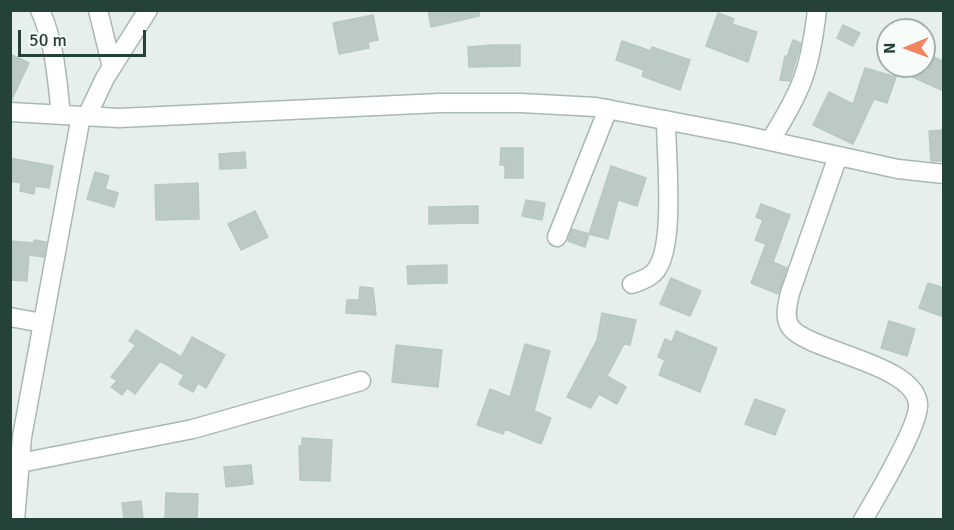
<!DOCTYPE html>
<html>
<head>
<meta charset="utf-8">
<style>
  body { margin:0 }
  #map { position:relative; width:954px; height:530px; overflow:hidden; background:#e6efeb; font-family:Signika,sans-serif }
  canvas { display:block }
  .frame { position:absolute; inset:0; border:12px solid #24423a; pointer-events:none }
  .north { position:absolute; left:876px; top:18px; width:60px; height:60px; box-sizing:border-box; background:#f7fbf9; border:2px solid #a3b1ad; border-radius:50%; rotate:269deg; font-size:16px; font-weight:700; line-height:24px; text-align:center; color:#24423a }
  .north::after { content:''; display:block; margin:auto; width:21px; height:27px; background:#f4845f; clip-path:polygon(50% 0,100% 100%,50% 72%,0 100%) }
  .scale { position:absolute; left:18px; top:30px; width:128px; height:27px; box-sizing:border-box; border:3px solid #24423a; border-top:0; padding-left:8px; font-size:18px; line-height:21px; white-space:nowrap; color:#24423a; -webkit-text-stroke:4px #f7fbf9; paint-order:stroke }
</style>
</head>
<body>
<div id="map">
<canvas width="954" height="530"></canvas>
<div class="frame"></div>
<div class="north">N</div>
<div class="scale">50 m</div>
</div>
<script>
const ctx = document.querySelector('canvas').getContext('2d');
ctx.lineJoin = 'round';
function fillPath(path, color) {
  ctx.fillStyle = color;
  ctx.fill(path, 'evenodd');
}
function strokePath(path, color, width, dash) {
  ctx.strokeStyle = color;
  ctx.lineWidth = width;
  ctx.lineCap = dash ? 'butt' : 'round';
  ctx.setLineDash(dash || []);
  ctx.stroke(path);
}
const building = new Path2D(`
  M428,10h51v6l-48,11z
  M718,13l16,6 -2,5 25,8 -9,30 -42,-16z
  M373,15l5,25 -10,2 1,6 -30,6 -6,-31z
  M843,25l17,8 -7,13 -16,-8z
  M793,40l8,3 -11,38 -10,-1 5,-24 2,1z
  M622,41l29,10 1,-4 38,13 -10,30 -38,-14 2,-6 -28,-10z
  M493,45h27v21l-51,1 -1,-20z
  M924,52l20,10v29l-34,-15 5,-10h9z
  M10,54l19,9 -18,38h-1z
  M865,68l31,9 -9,26 -13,-4 -21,45 -40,-19 16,-33 24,12z
  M944,130v31h-13l-2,-30z
  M501,148h22v30h-18v-13h-5z
  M245,152l1,16 -26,1 -1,-15z
  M10,158l43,8 -4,22 -14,-2 -1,8 -14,-3 1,-8 -11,-2z
  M611,166l35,12 -9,28 -19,-6 -10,39 -19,-5z
  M95,172l14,4 -4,13 13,4 -4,14 -27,-8z
  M198,183l1,36 -43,1 -1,-35z
  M526,200l19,3 -3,17 -20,-4z
  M761,204l29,11 -17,47 14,6 -9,26 -27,-11 15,-39 -11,-4 8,-20 -7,-3z
  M478,206v17l-49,1v-17z
  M255,211l13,26 -27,13 -13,-26z
  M572,229l17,5 -4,13 -17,-6z
  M34,240l12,2 -2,15 -15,-2 -2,26 -17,-1v-39l24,2z
  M447,265v18l-39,1 -1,-18z
  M671,278l30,13 -11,25 -30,-12z
  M928,283l16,5v29l-25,-9z
  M360,287l13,1 3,27 -30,-2 1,-13h12z
  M602,313l34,7 -6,25 -6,-1 -17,32 19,11 -9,17 -18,-10 -8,14 -24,-11 30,-57z
  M889,321l26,8 -8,27 -26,-8z
  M136,330l45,27 11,-20 33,18 -19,33 -8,-5 -5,9 -14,-8 5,-9 -24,-14 -25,33 -8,-6 -5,7 -11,-8 6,-6 -6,-4 25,-32 -7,-4z
  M676,331l41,17 -17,44 -41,-17 6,-15 -7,-3 7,-18 7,3z
  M525,344l25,7 -16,60 17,7 -10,26 -36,-15 -2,5 -26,-9 13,-36 20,8z
  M396,345l46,5 -4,37 -46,-5z
  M755,399l30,11 -10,25 -30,-11z
  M302,438l30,2 -2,41 -30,-1 -1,-34h3z
  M251,465l2,19 -27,3 -2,-20z
  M166,493l32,1 -1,25h-32z
  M141,501l2,18h-19l-2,-16z`);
fillPath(building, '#bbcac4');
strokePath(building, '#b8c9c2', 1.5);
const minor = new Path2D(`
  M40,10c15,33 17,69 21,105
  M98,10l14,57
  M10,112l109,6 321,-15h81l75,4 142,27 160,35 46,5
  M87,116l18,-38 43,-68
  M770,141c32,-51 40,-71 47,-131
  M838,156l-48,137c-2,10 -7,25 1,35 20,24 124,36 127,76 2,21 -43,95 -55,116
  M557,237l51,-128
  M632,284c10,-4 21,-7 26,-17 17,-28 8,-112 8,-147
  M10,317l32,6
  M20,463l173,-34 168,-48
  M15,520l7,-83 59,-321`);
strokePath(minor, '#a8b8b2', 21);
strokePath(minor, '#fff', 18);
</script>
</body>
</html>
